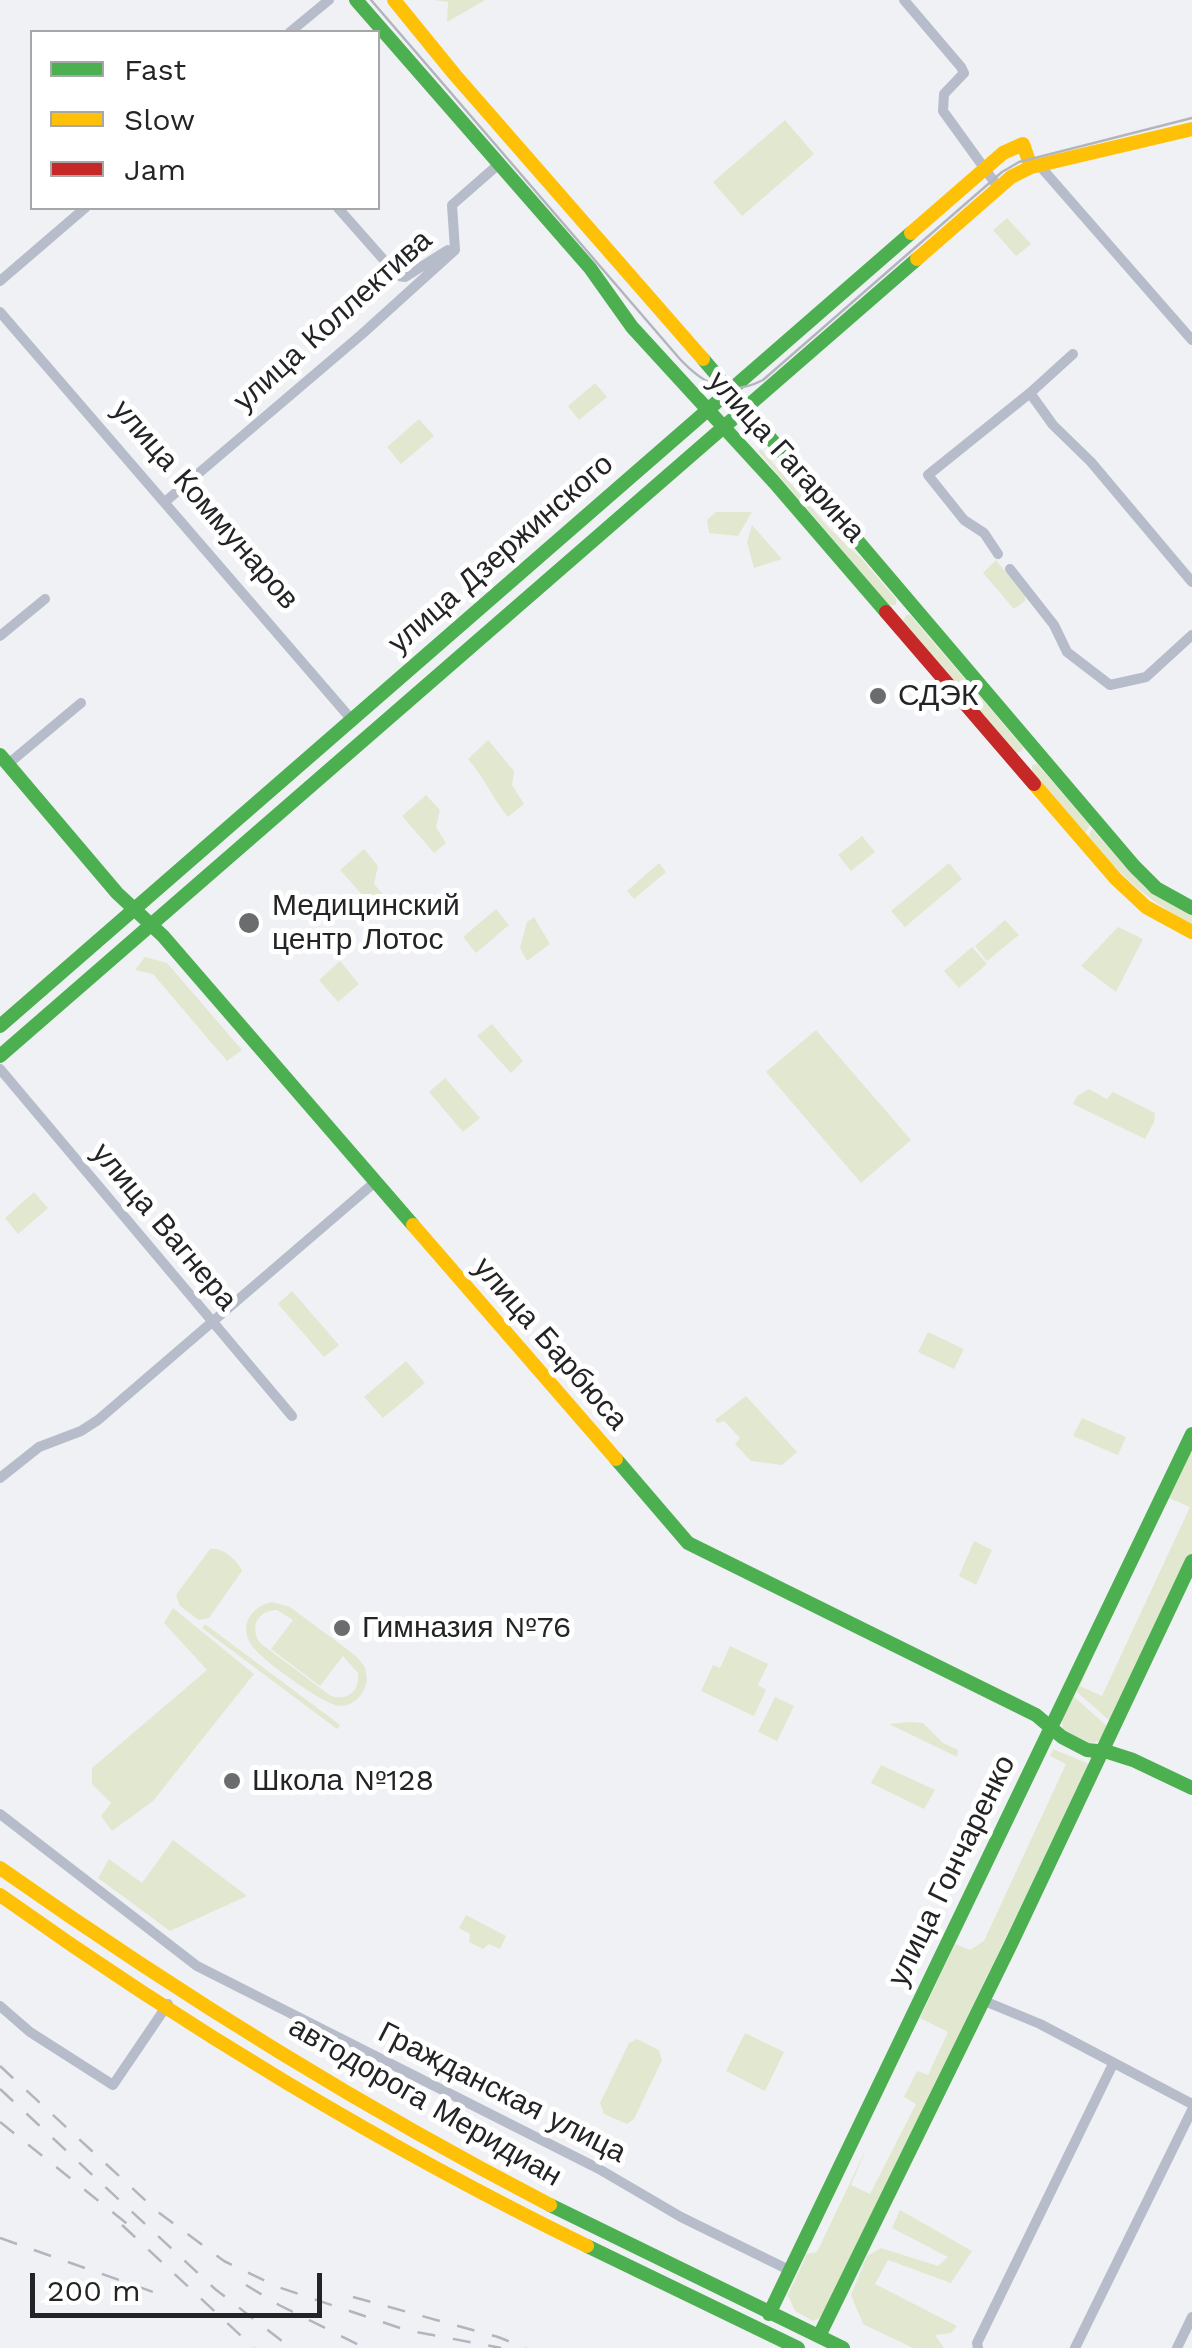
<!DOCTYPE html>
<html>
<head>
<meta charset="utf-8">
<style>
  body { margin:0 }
  #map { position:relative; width:1192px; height:2348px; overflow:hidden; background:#f0f1f5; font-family:"Work Sans",sans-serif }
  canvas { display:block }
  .legend { position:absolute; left:30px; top:30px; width:350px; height:180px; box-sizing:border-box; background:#fff; border:2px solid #a7a7a8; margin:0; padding:12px 18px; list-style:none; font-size:30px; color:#232426 }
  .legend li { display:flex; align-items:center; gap:20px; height:50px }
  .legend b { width:50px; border:2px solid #a7a7a8 }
  .scale { position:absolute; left:30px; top:2273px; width:292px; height:45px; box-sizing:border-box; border:5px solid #232426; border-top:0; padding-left:12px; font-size:30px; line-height:35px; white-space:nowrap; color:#232426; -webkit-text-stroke:8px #fff; paint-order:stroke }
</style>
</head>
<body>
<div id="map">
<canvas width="1192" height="2348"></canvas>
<ul class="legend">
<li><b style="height:12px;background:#4caf50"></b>Fast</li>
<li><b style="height:12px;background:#ffc107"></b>Slow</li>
<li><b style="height:12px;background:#c62828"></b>Jam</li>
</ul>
<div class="scale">200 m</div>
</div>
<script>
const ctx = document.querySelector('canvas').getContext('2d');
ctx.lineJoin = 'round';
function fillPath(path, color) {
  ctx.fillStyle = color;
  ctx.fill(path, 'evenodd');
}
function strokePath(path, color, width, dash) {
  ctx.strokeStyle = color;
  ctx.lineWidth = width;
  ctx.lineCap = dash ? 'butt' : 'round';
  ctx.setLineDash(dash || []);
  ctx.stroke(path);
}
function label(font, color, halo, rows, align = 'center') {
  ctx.font = font + ' "Work Sans",sans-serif';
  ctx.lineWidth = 10;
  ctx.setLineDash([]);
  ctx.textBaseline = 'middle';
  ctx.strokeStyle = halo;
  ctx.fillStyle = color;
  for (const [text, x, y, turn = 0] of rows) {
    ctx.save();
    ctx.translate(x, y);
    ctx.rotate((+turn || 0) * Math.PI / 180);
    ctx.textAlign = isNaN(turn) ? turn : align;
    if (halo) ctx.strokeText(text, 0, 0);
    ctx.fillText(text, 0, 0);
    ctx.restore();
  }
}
fillPath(new Path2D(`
  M434,0h51l-38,22 1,-20z
  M785,120l29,34 -72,62 -29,-34z
  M1007,218l24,26 -15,12 -23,-26z
  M595,383l12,14 -28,23 -11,-14z
  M419,419l15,17 -33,28 -14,-17z
  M761,449l68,79 32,30 35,41v6h-7l-131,-154z
  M716,512h36l-14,24 -29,-3 -2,-13z
  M752,525l30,34 -28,9 -7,-26z
  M996,560l29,36v5l-11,8 -31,-36z
  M906,615h4l113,132 -1,4 -6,2 -113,-132z
  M488,740l26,31 -2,14 12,19 -16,13c-16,-19 -23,-39 -40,-58z
  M1037,764l53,61 -5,9 -53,-62v-7z
  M426,795l14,15 -4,17 10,16 -12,10 -32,-37z
  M1092,829l53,59 47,27v10c-48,-27 -69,-47 -104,-89z
  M862,836l13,16 -24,19 -13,-16z
  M364,849l14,17 -4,18 12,14 -12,10 -34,-38z
  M659,863l7,9 -32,27 -7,-8z
  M949,863l13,16 -57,48 -14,-16z
  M496,909l13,16 -33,28 -13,-16z
  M534,917l16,27 -23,17 -7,-13 7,-26z
  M1005,920l14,15 -32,26 -12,-15z
  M1118,927l25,12 -27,53 -35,-26z
  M972,947l15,17 -28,24 -15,-17z
  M145,957l22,6 75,87 -15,11 -74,-87 -18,-4z
  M340,961l19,23 -21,18 -19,-22z
  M492,1024l31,37 -12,12 -34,-37z
  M816,1030l95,110 -50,43 -95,-111z
  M445,1078l35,40 -17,14 -34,-40z
  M1089,1089l18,10 6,-7 42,21 -1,9 -9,17 -72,-35 4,-8z
  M34,1192l14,16 -30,26 -13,-16z
  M292,1291l47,54 -15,12 -46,-53z
  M928,1332l36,17 -10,20 -36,-17z
  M406,1361l19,22 -42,35 -19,-21z
  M746,1396l51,56 -15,13 -31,-4 -16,-17 5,-6 -16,-17 -6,2 -3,-3z
  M1082,1418l44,19 -8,18 -45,-19z
  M1192,1446v108l-82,167 -34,-30 27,-58 -23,53 22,10 88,-189 -21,-9 -62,125z
  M974,1541l18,9 -16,35 -17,-9z
  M210,1549c12,-2 28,11 32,22l-33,47 -10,2 -19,-14 -4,-11z
  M272,1602l18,5 66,49 9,11 2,13c-3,14 -11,25 -27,26 -15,0 -83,-49 -90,-63 -11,-20 3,-37 22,-41zM277,1610l16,10 -22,29 49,37 23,-30 15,17c2,18 -10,28 -27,23l-71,-53c-11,-16 -2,-33 17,-33z
  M173,1608l81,66 -101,127 -41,30 -11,-15 10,-13 -19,-19v-16l115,-98 -43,-47z
  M205,1624l135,101 -3,4 -135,-101z
  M730,1646l38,18 -10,21 8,5 -12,26 -53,-25 12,-26 7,3z
  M1073,1696l34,30 -8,15 -10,2 -26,-14 -1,-9z
  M775,1697l19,9 -17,35 -19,-9z
  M910,1722l13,1 20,20 15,7 -1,7 -68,-33z
  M1053,1749l36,15 -265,552 -11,5 -18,-10 -7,-16 19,-41 10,-2 51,-107 -17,40 19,9 46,-90 -12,-7 13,-26 11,4 20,-43 -28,-14 35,-74 15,6 14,-9 82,-177 -16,-8z
  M881,1765l54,25 -11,19 -53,-26z
  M173,1840l74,56 -77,35 -72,-53 11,-19 33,24z
  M466,1915l40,21 -6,13 -11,-5 -6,5 -14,-7 1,-8 -11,-6z
  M745,2033l39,19 -19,39 -39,-20z
  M637,2039l22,11 3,10 -28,59 -7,5 -23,-10 -4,-11 29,-60z
  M900,2210l72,41 -21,32 -63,-23 -13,24 82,42 -6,7 -16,2 9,13h-31l-50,-24 -12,-29 16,-39 14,-8 57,18 10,-9 -56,-29z`), '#e2e7d0');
strokePath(new Path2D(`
  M904,0l57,67 3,6 -20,21 -1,17 55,76
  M290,32l39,-32
  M1039,165l153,175
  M338,208l60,68 7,1 43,-27
  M0,281l85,-73
  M0,312l352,408
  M1030,393l23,32 38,37 101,120
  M166,501l195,-166 94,-85 -3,-45 48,-42
  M998,554l-14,-21 -20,-13 -36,-45 102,-82 43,-39
  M1010,569l44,56 13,27 43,33 36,-8 46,-42
  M0,636l45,-37
  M8,764l73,-61
  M0,1069l292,347
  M0,1478l39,-31 42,-16 17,-11 276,-237
  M0,1814l197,152 402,203 82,48 110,54
  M982,2000l58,24 152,80
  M0,2006l30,26 83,53 55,-81
  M978,2348l-1,-5 136,-279
  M1075,2348l117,-238
  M1177,2348l15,-31`), '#b7bcca', 10);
strokePath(new Path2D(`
  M356,0l234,268 42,59 142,155 112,130
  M703,359l431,507 22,22 36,20
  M0,755l117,138 46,43 250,289
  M0,1026l911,-793
  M0,1056l917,-797
  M616,1459l72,84 348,172 26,22 25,13 21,2 25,8 59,28
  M550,2205l293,143
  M587,2246l211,102
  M769,2314l423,-880
  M819,2336l192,-392 181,-383`), '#4caf50', 14);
strokePath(new Path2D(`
  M394,0l61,75 248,284
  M911,233l92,-80 20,-9 8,23
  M917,259l94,-82 20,-10 161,-38
  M1034,784l82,95 30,28 46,25
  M413,1225l203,234
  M0,1868c176,124 359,238 550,337
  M0,1895c182,130 386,253 587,351`), '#ffc107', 14);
strokePath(new Path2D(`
  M886,612l148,172`), '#c62828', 14);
strokePath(new Path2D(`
  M371,0l308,358c25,27 49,40 84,22l239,-208 17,-10 173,-44`), '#b2b5be', 2.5);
strokePath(new Path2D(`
  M0,2066l158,146 66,49 54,26 128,43 95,18
  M0,2089l215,200 76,59
  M0,2122l136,109
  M122,2225l132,123
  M0,2238l153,54
  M246,2285l33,20 86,43
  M353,2297l145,40 28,11`), '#b2b5be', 2.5, [18, 18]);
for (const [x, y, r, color] of [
  [878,696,10,"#6b6c6e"],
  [249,923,12,"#6b6c6e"],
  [342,1628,10,"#6b6c6e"],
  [232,1781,10,"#6b6c6e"]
]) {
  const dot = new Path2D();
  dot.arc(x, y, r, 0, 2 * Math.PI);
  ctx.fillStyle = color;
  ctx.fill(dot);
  strokePath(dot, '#fff', 4);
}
label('30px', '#232426', '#fff', [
  ["улица Коллектива",333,321,-42],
  ["улица Гагарина",786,457,48],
  ["улица Коммунаров",205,505,49],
  ["улица Дзержинского",501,554,-41],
  ["улица Вагнера",164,1227,50],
  ["улица Барбюса",550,1344,49],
  ["улица Гончаренко",952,1871,-64],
  ["Гражданская улица",502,2093,27],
  ["автодорога Меридиан",425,2102,30]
]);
label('30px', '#232426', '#fff', [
  ["СДЭК",898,696],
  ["Медицинский",272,906],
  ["центр Лотос",272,940],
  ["Гимназия №76",362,1628],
  ["Школа №128",252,1781]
], 'left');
</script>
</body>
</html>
